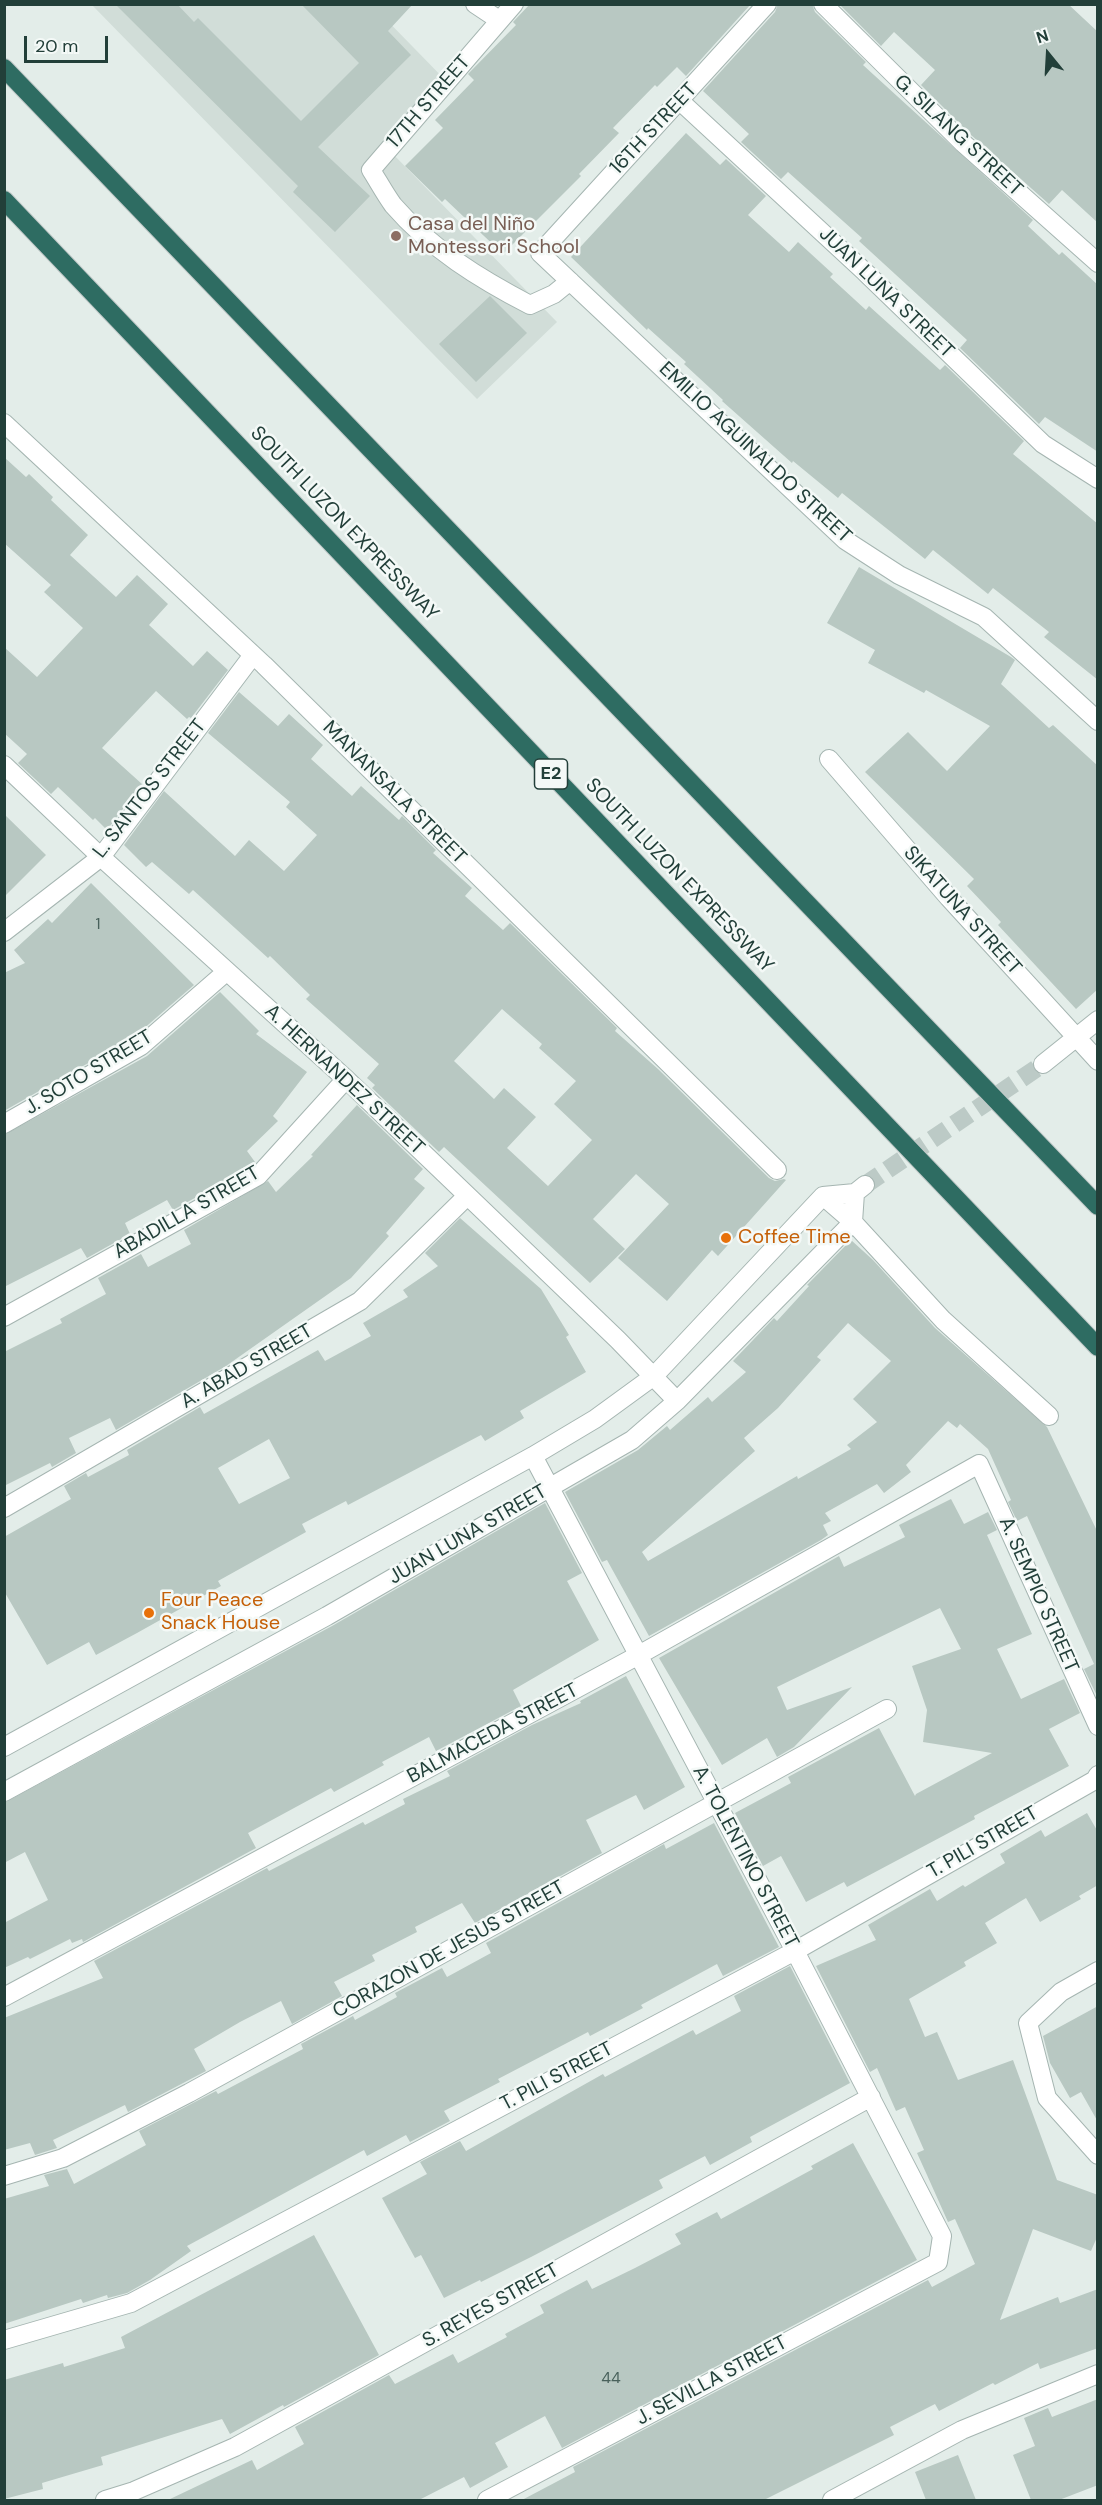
<!DOCTYPE html>
<html>
<head>
<meta charset="utf-8">
<style>
  body { margin:0 }
  #map { position:relative; width:1102px; height:2505px; overflow:hidden; background:#e3ede9; font-family:"DM Sans",sans-serif }
  canvas { display:block }
  .frame { position:absolute; inset:0; border:6px solid #223f39; pointer-events:none }
  .north { position:absolute; left:1018px; top:24px; width:60px; height:60px; -webkit-text-stroke:4px #f4f9f7; paint-order:stroke; rotate:342deg; font-size:16px; font-weight:700; line-height:24px; text-align:center; color:#223f39 }
  .north::after { content:''; display:block; margin:auto; width:21px; height:27px; background:#223f39; clip-path:polygon(50% 0,100% 100%,50% 72%,0 100%) }
  .scale { position:absolute; left:24px; top:36px; width:84px; height:27px; box-sizing:border-box; border:3px solid #223f39; border-top:0; padding-left:8px; font-size:18px; line-height:21px; white-space:nowrap; color:#223f39; -webkit-text-stroke:4px #f4f9f7; paint-order:stroke }
</style>
</head>
<body>
<div id="map">
<canvas width="1102" height="2505"></canvas>
<div class="frame"></div>
<div class="north">N</div>
<div class="scale">20 m</div>
</div>
<script>
const ctx = document.querySelector('canvas').getContext('2d');
ctx.lineJoin = 'round';
function fillPath(path, color) {
  ctx.fillStyle = color;
  ctx.fill(path, 'evenodd');
}
function strokePath(path, color, width, dash) {
  ctx.strokeStyle = color;
  ctx.lineWidth = width;
  ctx.lineCap = dash ? 'butt' : 'round';
  ctx.setLineDash(dash || []);
  ctx.stroke(path);
}
function label(font, color, halo, rows, align = 'center') {
  ctx.font = font + ' "DM Sans",sans-serif';
  ctx.lineWidth = 5;
  ctx.setLineDash([]);
  ctx.textBaseline = 'middle';
  ctx.strokeStyle = halo;
  ctx.fillStyle = color;
  for (const [text, x, y, turn = 0] of rows) {
    ctx.save();
    ctx.translate(x, y);
    ctx.rotate((+turn || 0) * Math.PI / 180);
    ctx.textAlign = isNaN(turn) ? turn : align;
    if (halo) ctx.strokeText(text, 0, 0);
    ctx.fillText(text, 0, 0);
    ctx.restore();
  }
}
fillPath(new Path2D(`
  M92,5h280l82,84 -64,62 167,171 -80,77z`), '#d1ddd8');
fillPath(new Path2D(`
  M115,4h62l17,18 4,-4 103,103 58,-58 -58,-59h112l-25,27 23,24 -93,92 52,49 -35,36 -42,-40 5,-6z
  M530,4h221l-65,72 -9,-9 -20,20 -2,-2 -42,43 6,5 -40,41 2,2 -78,78 -58,-55 -3,3 -37,-36 38,-38 -8,-8 39,-40 -6,-6 48,-49 -3,-3z
  M778,4h34l3,8 51,50 -3,3 170,155 -5,6 31,29 3,-3 36,33v167l-53,-35 -6,7 -79,-76 7,-8 -108,-99 3,-3 -74,-66 -7,7 -40,-37 8,-8 -46,-43 72,-79z
  M839,4h229l30,28v191l-36,-33 -13,14 -78,-69 -50,-50 14,-15 -41,-38 -13,14z
  M686,133l34,32 6,-6 40,37 -18,19 41,37 9,-10 35,32 -3,3 36,33 3,-4 71,64 5,-5 79,76 -11,13 85,70v156l-54,-43 5,-5 -56,-44 -5,6 -55,-44 -8,9 -83,-66 -4,5 -45,-37 -1,2 -70,-62 1,-1 -39,-36 2,-2 -38,-34 -1,2 -76,-73z
  M490,296l37,37 -51,49 -37,-38z
  M4,457l22,20 3,-3 24,23 -2,3 37,35 -18,20 46,42 21,-22 31,29 -19,21 44,41 14,-15 21,19 -37,48 -2,-1 -2,2 -31,-28 -54,57 40,36 -35,46 -12,-12 -2,2 -35,-33 -7,7 -33,-31 9,-9 -23,-21v-86l33,30 46,-49 -39,-36 7,-7 -47,-42z
  M859,567l152,90 4,3 -14,24 48,44 4,-3 45,41v223l-22,20 -78,-84 3,-3 -34,-36 7,-7 -109,-107 43,-40 39,39 43,-45 -64,-36 -2,3 -56,-30 7,-13 -48,-27z
  M239,692l39,34 11,-12 34,31 -12,14 41,37 9,-10 38,34 3,-4 34,34 -3,3 39,35 -7,8 38,34 7,-7 107,105 -2,3 43,38 111,109 6,3 9,-2 2,1 -68,76 -6,-6 -45,51 -49,-43 51,-54 -33,-30 -43,45 32,30 -35,34 -146,-136 -5,5 -67,-64 3,-3 -8,-7 12,-14 -73,-65 4,-4 -40,-39 -2,2 -75,-68 -4,4 -37,-32 -6,5 -22,-22 40,-54 71,65 14,-16 35,31 33,-36 -31,-28 4,-5 -82,-69zM502,1009l40,35 -3,4 37,33 -22,23 38,36 -44,46 -41,-38 29,-31 -32,-29 -10,11 -40,-38z
  M4,814l42,41 -42,42z
  M91,883l103,102 -60,52 -130,74v-138l21,-10 -11,-13 34,-31 4,4z
  M220,992l39,39 -3,3 51,38 -34,44 5,5 -31,30 8,11 -4,5 -78,43 -6,-10 -42,23 5,11 -43,24 -6,-10 -77,39v-152l143,-79z
  M357,1105l66,64 -9,10 11,9 -39,45 3,3 -38,42 -125,88 -110,64 -6,-12 -41,20 7,15 -24,14 -2,-4 -46,23v-134l58,-29 -2,-4 46,-25 -8,-16 43,-24 7,13 43,-23 -7,-14 84,-49 8,11 37,-36 -2,-1z
  M460,1218l81,71 28,46 -3,2 20,35 -66,39 4,7 -39,23 -4,-6 -133,70 -2,-4 -44,23 4,8 -88,49 3,5 -84,47 -41,22 -7,-13 -42,23 -43,-74v-54l67,-38 -7,-13 22,-13 2,4 41,-22 -2,-5 73,-43 4,7 114,-64 7,11 46,-25 -8,-13 45,-26 -5,-7 35,-24 -13,-13zM269,1439l21,39 -51,26 -21,-36z
  M851,1240l22,20 62,68 112,99 51,106v165l-14,-29 10,-5 -67,-148 -10,5 -9,-19 3,-2 -23,-51 -28,-25 -3,4 -9,-7 -42,44 5,7 -27,21 -7,-9 -52,29 6,8 -8,4 5,10 -7,5 -172,96 -42,-76 -5,2 -37,-70 73,-42 29,-24 3,4 38,-33 4,5 34,-30 -13,-11 41,-43 3,3 32,-35 -2,-1zM848,1323l43,38 -38,38 24,23 -30,23 4,4 -53,30 -1,-3 -149,85 -6,-9 113,-101 -11,-13 34,-30 43,-48 -4,-3z
  M951,1499l13,25 24,-12 9,18 -10,5 45,99 -35,15 24,50 43,-20 16,34 -31,16 20,37 -95,50 1,3 -128,68 -3,-5 -38,20 -25,-46 -18,10 -28,-53 56,-30 -3,-6 91,-49 36,68 1,-2 76,-41 -69,-11 4,-32 -15,-44 49,-17 -21,-41 -163,79 10,23 65,-23 -58,60 -17,10 -10,-19 -45,27 -63,-107 180,-102 5,11 61,-30 -6,-12z
  M545,1503l37,70 -15,8 32,59 -86,50 8,16 -85,45 -7,-14 -47,25 2,3 -50,27 -3,-4 -83,45 8,15 -173,94 -1,-3 -10,4 -2,-4 -40,20 -2,-2 -24,11v-45l44,-23 -23,-48 -21,11v-60l328,-177z
  M626,1676l59,111 -41,23 -8,-15 -50,25 16,33 -127,70 -13,-20 -47,24 2,5 -45,23 3,6 -41,21 8,14 -50,28 -11,-23 -41,21 -46,27 12,22 -78,41 -3,-7 -72,35 4,8 -22,7 -5,-12 -26,7v-132l99,-40 -9,-17 173,-93 2,3 94,-49 2,3 40,-21 -2,-5 47,-23 -3,-5 85,-46 49,-22 -1,-2z
  M1087,1813l11,19v53l-19,11 2,3 -41,23 -14,-24 -41,25 12,20 -33,19 2,4 -57,33 16,38 12,-5 21,48 55,-20 44,120 41,15v40l-7,16 -58,-22 -33,91 58,-23 2,6 38,-14v59l-58,21 -2,-6 -43,22 -2,-2 -54,28 -4,-7 -45,23 4,8 -130,65h-242l53,-28 -2,-5 355,-187 4,7 43,-23 -20,-45 -7,3 -21,-47 -10,-22 7,-3 -19,-43 -9,4 -19,-43 -7,4 -54,-106 60,-26 -8,-15 62,-36 7,12 26,-16 2,2 40,-24 -5,-9 41,-24 4,7z
  M714,1823l65,124 -56,29 -6,-12 -76,41 2,3 -53,28 -2,-4 -90,47 2,3 -56,29 6,10 -40,21 -4,-7 -39,21 -3,-6 -177,96 4,5 -41,29 -23,13 -19,5 -1,-3 -24,8 -2,-4 -77,25v-125l45,-13 -5,-11 23,-6 7,15 72,-39 -7,-14 77,-40 2,3 85,-45 -2,-5 52,-28 2,4 42,-23 -2,-4 47,-25 5,9 44,-24 -5,-10 178,-99 2,5z
  M790,1966l60,117 -100,54 2,5 -42,23 -5,-9 -46,24 4,8 -132,69 -50,25 -1,-2 -36,18 -23,-43 -6,3 -33,-60 45,-24 -7,-12 40,-21 6,10 137,-77 2,3 88,-47 3,5 45,-24 -7,-15z
  M1098,2006v116l-17,-30 -11,6 -20,-35 -7,-27z
  M853,2143l64,117 -355,188 -17,-32 -50,27 13,24 -38,21 -6,-11 -45,23h-251l84,-40 5,10 47,-26 -9,-17 94,-52 6,9 58,-30 5,9 49,-26 -2,-3 39,-21 -4,-8 47,-25 5,9 43,-21 46,-24 -6,-10 42,-22 4,7 92,-50 -2,-3z
  M314,2235l65,120 -95,52 -1,-2 -53,29 -8,-15 -121,38 2,8 -61,18 1,6 -39,10v-119l59,-17 1,4 61,-19 -4,-11z
  M1098,2399v86l-39,15h-28l-18,-45 22,-9 -11,-28 24,-10 4,9z
  M958,2455l18,45h-50l-11,-28z`), '#b8c8c2');
strokePath(new Path2D(`
  M865,1185l178,-121`), '#bccac6', 18, [18, 9]);
const minor = new Path2D(`
  M475,4l24,16
  M514,4l-143,166c7,11 14,24 22,35 38,44 87,74 137,100l24,-11 16,-13
  M767,4l-227,249 305,287 54,35 85,42 114,104
  M823,4l140,139 135,120
  M680,101l185,171 178,172 55,35
  M4,423l260,242 513,505
  M829,759l120,139 149,163
  M4,765l97,92 245,222 272,261 59,61
  M4,932l97,-75 152,-202
  M1043,1064l55,-44
  M4,1124l137,-78 85,-74
  M823,1196l30,26 90,98 106,96
  M4,1317l254,-141 88,-97
  M4,1508l356,-207 107,-105
  M4,1747l529,-291 62,-37 59,-43 169,-180 32,-3 10,-8
  M4,1792l323,-176 305,-176 45,-39 176,-179 2,-29
  M1098,1971l-37,21 -33,31 19,75 51,57
  M4,1997l633,-341 342,-192 119,262
  M4,2176l59,-18 126,-65 698,-384
  M4,2340l127,-37 664,-352 300,-171 3,-5
  M105,2500l29,-9 101,-44 636,-350
  M487,2500l451,-238 4,-26 -147,-285 -262,-495
  M832,2500l130,-70 136,-56`);
const highway = new Path2D(`
  M4,68l1094,1138
  M4,200l1094,1147`);
strokePath(minor, '#a5b5b1', 20);
strokePath(highway, '#c1c9c8', 20);
strokePath(minor, '#fff', 18);
strokePath(highway, '#2e6c62', 18);
for (const [x, y, r, color] of [
  [396,236,6,"#8d6e63"],
  [726,1238,6,"#e8710a"],
  [149,1613,6,"#e8710a"]
]) {
  const dot = new Path2D();
  dot.arc(x, y, r, 0, 2 * Math.PI);
  ctx.fillStyle = color;
  ctx.fill(dot);
  strokePath(dot, '#f4f9f7', 2);
}
label('16px', '#48615b', null, [
  ["1",98,925],
  ["44",611,2379]
]);
for (const [x, y, w] of [
  [551,774,33]
]) {
  const box = new Path2D();
  box.roundRect(x - w / 2, y - 15, w, 30, 4.5);
  ctx.fillStyle = '#f4f9f7';
  ctx.fill(box);
  strokePath(box, '#223f39', 1.5);
}
label('bold 18px', '#223f39', null, [
  ["E2",551,774]
]);
label('20px', '#223f39', '#f4f9f7', [
  ["17TH STREET",429,102,-49],
  ["16TH STREET",654,129,-47],
  ["G. SILANG STREET",958,136,43],
  ["JUAN LUNA STREET",886,293,44],
  ["EMILIO AGUINALDO STREET",755,453,43],
  ["SOUTH LUZON EXPRESSWAY",344,524,46],
  ["L. SANTOS STREET",150,789,-52],
  ["MANANSALA STREET",394,793,45],
  ["SOUTH LUZON EXPRESSWAY",679,876,46],
  ["SIKATUNA STREET",962,911,48],
  ["J. SOTO STREET",89,1073,-31],
  ["A. HERNANDEZ STREET",344,1080,43],
  ["ABADILLA STREET",187,1213,-30],
  ["A. ABAD STREET",247,1367,-30],
  ["JUAN LUNA STREET",468,1535,-30],
  ["A. SEMPIO STREET",1038,1595,66],
  ["BALMACEDA STREET",493,1734,-28],
  ["T. PILI STREET",983,1843,-30],
  ["A. TOLENTINO STREET",745,1857,62],
  ["CORAZON DE JESUS STREET",449,1950,-29],
  ["T. PILI STREET",557,2077,-28],
  ["S. REYES STREET",491,2306,-29],
  ["J. SEVILLA STREET",712,2381,-28]
]);
label('20px', '#785e54', '#f4f9f7', [
  ["Casa del Niño",408,225],
  ["Montessori School",408,248]
], 'left');
label('20px', '#c56008', '#f4f9f7', [
  ["Coffee Time",738,1238],
  ["Four Peace",161,1601],
  ["Snack House",161,1624]
], 'left');
</script>
</body>
</html>
